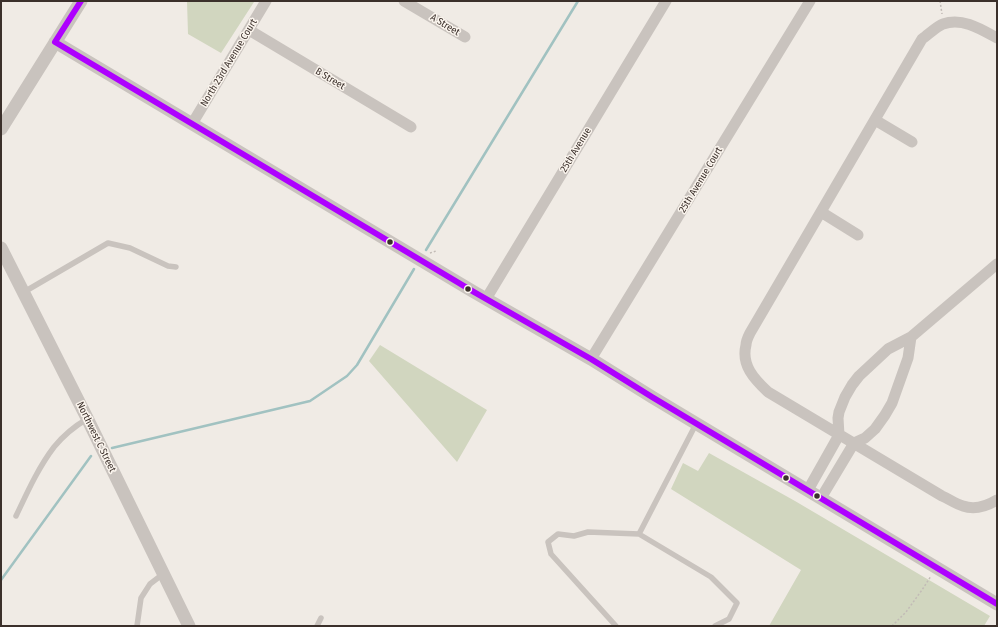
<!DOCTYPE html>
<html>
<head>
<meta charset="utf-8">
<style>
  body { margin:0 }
  #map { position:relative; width:998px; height:627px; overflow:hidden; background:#f0ebe5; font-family:"Fira Sans Condensed",sans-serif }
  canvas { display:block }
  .frame { position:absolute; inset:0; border:2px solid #3b302b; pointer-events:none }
</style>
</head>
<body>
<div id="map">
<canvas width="998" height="627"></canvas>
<div class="frame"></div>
</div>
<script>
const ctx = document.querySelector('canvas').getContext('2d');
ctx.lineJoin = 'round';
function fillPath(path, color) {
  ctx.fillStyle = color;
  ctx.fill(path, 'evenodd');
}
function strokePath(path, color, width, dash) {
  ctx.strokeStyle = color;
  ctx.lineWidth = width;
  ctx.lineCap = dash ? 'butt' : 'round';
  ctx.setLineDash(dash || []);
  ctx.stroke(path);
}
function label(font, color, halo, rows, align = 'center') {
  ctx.font = font + ' "Fira Sans Condensed",sans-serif';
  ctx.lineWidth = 3;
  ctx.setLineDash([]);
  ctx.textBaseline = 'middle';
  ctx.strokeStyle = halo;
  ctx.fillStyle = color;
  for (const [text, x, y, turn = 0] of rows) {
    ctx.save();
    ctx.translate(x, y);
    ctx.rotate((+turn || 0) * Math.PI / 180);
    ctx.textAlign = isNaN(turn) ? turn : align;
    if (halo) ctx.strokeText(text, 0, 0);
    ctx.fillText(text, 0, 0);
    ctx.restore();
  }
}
fillPath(new Path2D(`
  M187,1h65l2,1 -33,51 -33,-19z
  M380,345l107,65 -30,52 -88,-101z
  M709,453l86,48 195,115 -6,10h-215l32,-56 -130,-81 12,-26 15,8z`), '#d1d6bf');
strokePath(new Path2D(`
  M426,250l152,-249
  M112,448l198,-47 37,-25 10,-11 57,-96
  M1,580l90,-124`), '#a1c2c1', 2.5);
strokePath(new Path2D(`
  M940,1l2,13
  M430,253l6,-2
  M892,626l14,-14 16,-22 9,-14`), '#c2bbb6', 1.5, [2, 2]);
strokePath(new Path2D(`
  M24,292l84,-49 22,5 38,18 8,1
  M16,516c11,-23 22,-48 38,-69 9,-11 21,-21 33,-28
  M639,534l57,-110
  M137,626l4,-28 9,-14 13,-10
  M317,626l4,-8
  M616,626l-65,-72 -3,-12 10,-8 16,2 14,-4 51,2 72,43 26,26 -8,16 -14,7`), '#c9c3be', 5.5);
strokePath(new Path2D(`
  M404,1l61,36
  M249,30l162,97
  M997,38c-16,-9 -35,-21 -54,-14 -6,2 -15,11 -21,15l-172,294c-2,4 -4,8 -4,12 -5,20 8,34 22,47l174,104c7,3 14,8 21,10 11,4 24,0 34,-6
  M875,120l37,22
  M192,124l74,-123
  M821,212l37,23
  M486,299l180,-298
  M591,359l219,-358
  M808,490l31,-55 -1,-17 1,-6 6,-15 7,-12 7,-9 29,-27 23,-12 86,-73
  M821,498l33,-55 11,-5 10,-9 10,-14 7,-12 16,-45 3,-21`), '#c9c3be', 11);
strokePath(new Path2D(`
  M55,42l419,250 117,67 61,38 345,207
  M1,129l80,-128
  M1,248l86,170 102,208`), '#c9c3be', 13);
strokePath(new Path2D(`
  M55,42l419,250 117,67 61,38 345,207
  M55,42l26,-41`), '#ae00ff', 6);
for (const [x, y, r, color] of [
  [390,242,3.5,"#3b302b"],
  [468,289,3.5,"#3b302b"],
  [786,478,3.5,"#3b302b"],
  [817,496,3.5,"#3b302b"]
]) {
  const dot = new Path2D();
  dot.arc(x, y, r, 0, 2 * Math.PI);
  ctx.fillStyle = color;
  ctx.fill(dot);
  strokePath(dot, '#fbf5ee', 1.5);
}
label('10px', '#3b302b', '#fbf5ee', [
  ["A Street",445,25,31],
  ["North 23rd Avenue Court",229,63,-59],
  ["B Street",330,79,31],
  ["25th Avenue",576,150,-59],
  ["25th Avenue Court",701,180,-59],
  ["Northwest C Street",96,437,64]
]);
</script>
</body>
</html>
